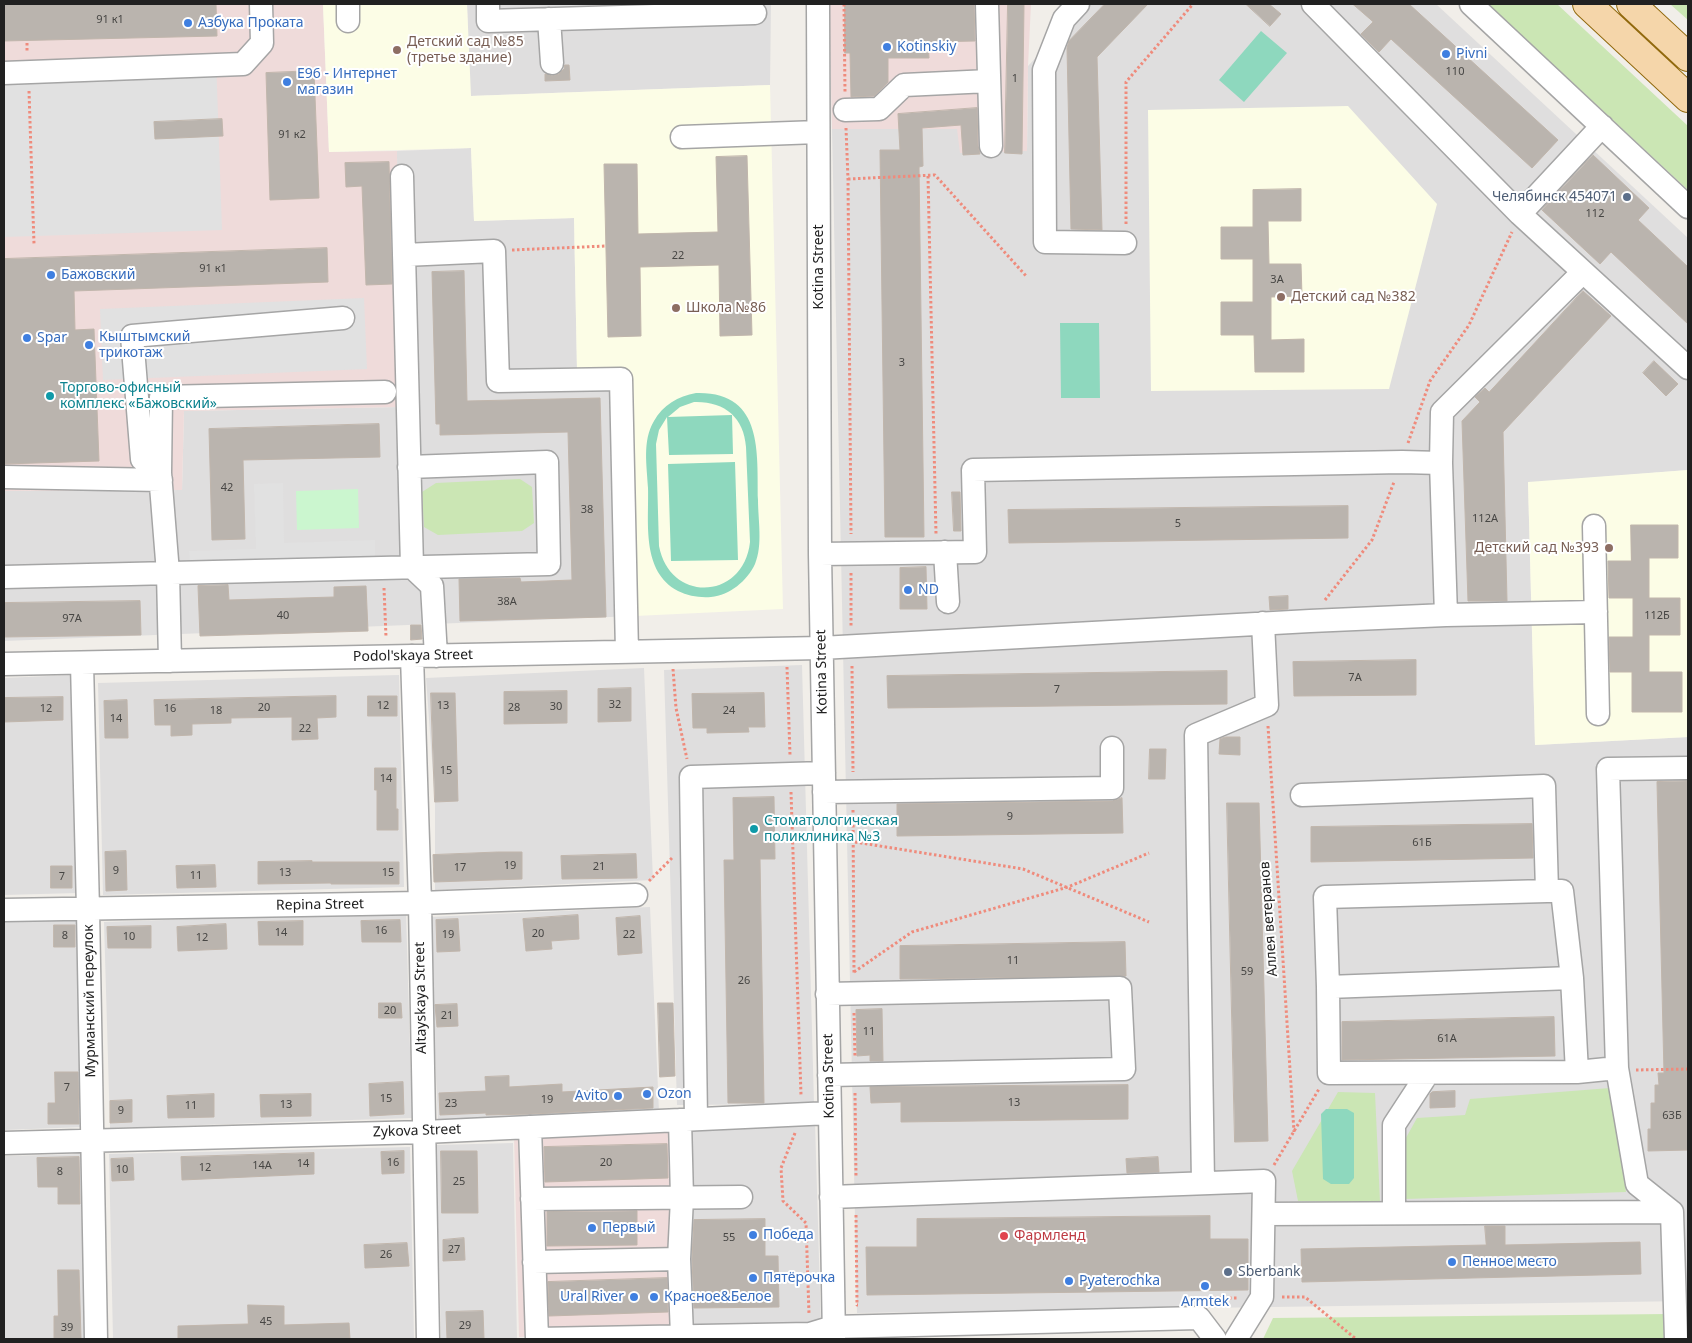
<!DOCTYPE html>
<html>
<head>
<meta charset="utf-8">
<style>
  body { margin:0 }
  #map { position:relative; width:1692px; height:1343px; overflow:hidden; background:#f1eee9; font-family:"Noto Sans",sans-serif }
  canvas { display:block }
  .frame { position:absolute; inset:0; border:5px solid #212121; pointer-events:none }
</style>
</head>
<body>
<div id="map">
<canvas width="1692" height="1343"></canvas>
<div class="frame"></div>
</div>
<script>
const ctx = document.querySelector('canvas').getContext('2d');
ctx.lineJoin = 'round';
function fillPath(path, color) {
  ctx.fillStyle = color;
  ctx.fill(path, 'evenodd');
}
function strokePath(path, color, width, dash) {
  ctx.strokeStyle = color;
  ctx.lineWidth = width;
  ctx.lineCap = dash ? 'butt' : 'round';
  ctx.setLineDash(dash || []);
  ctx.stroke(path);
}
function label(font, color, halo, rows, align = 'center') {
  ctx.font = font + ' "Noto Sans",sans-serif';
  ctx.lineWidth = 4;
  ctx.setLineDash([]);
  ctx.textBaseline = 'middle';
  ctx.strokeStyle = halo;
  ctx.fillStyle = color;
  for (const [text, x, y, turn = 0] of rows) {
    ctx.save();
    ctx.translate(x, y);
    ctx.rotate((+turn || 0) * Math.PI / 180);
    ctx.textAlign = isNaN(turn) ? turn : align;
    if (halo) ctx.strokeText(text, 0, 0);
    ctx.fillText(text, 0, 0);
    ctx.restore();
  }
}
fillPath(new Path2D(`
  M467,4h304l-1,81 -300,11z
  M1086,4h350l252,234v232l-160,13 7,262 153,-8v564l-831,12 -25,-1184h126l69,22 1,-85z
  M471,148l3,73 100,-3 3,152h31l27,246 -631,25v-150l178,-1 2,-79 214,-4 -1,-256z
  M802,665l12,439 -137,1 -13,-435z
  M644,668l9,212 -218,10v-88l-9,-124z
  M70,675l8,218 -74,2v-217z
  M399,675l5,212 -301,8 -5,-212z
  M650,907l9,205 -221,10 -9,-205z
  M406,912l6,206 -302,10 -6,-206z
  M78,919l6,208 -80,3v-209z
  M815,1122l6,205 -137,4 -6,-199z
  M513,1143l4,196h-76l-5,-194z
  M410,1147l4,192h-301l-4,-185z
  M84,1154l4,185h-84v-183z`), '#dfdede');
fillPath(new Path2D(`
  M4,4h319l6,148 68,-1 1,256 -214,4 -2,79 -178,1z
  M829,4h202l-3,62 -1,85 -67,2 -3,-24h-125z
  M678,1132l6,199 -165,6 -5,-201z`), '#efdbda');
fillPath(new Path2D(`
  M323,4h144l4,92 299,-11 13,524 -148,7 -4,-229 -54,-17 -3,-152 -100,3 -3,-73 -142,4z
  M1348,106l89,98 -48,185 -238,2 -3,-281z
  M1688,470v267l-153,8 -7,-263z`), '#fcfde6');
fillPath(new Path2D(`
  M1488,4h69l131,122v64z
  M1670,4h18v16z
  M520,479l12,8 2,36 -12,8 -84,4 -14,-8 -2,-35 14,-9z
  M1610,1088l16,104 -221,7 -3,-54 15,-27 48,-3 5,-16z
  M1338,1092l37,1 5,109 -82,-1 -6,-30z
  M1668,1314v25h-405l10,-21z`), '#cbe6b4');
fillPath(new Path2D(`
  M358,489l1,39 -62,2 -1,-39z`), '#cbf6cf');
fillPath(new Path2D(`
  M1261,31l26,22 -43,49 -25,-22z
  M1060,323h39l1,75h-39z
  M696,393c68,-2 61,60 62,107 0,20 5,45 -3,64 -8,17 -25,31 -44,33 -11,1 -23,-1 -33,-6 -37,-20 -29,-68 -30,-103 -1,-22 -6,-47 6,-67 9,-16 24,-25 42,-28zM694,402c30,-1 50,15 52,45l4,95c-6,58 -80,62 -91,4l-3,-102 3,-14 8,-13 2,38 64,-1 -1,-39 -64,2 12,-10z
  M735,462l3,98 -67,1 -3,-97z
  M1326,1109h21l7,4v65l-5,6h-18l-8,-5 -2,-65z`), '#8ed8be');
fillPath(new Path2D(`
  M216,58l6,172 -218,7v-172z
  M364,298l3,71 -264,11 -3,-71z
  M283,483l1,60 91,-3v16l-185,5 -1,-10 67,-2 -2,-65z`), '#e1e1e1');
const building = new Path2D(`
  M4,4h212l1,32 -213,5z
  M845,4h129l1,37 -47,1 1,16h-41v24l-14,14 -23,1 -1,-44h-5z
  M1008,4h16l-2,150 -17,-1z
  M1105,4h43l-51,53 5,173 -31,-1 -4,-181 2,-7z
  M1246,4h23l12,10 -11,12z
  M1353,4h56l149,136 -26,28 -141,-129 -12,13 -18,-18 12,-12z
  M565,65h4l1,15 -25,1v-7l7,2 7,-2 5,-5z
  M314,71l5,127 -49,2 -4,-127z
  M977,108l1,38 2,8 -17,1 -2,-30 -39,3 1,38 -4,1 5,370h-39l-5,-387h20l-2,-36z
  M222,119l1,17 -68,3 -1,-17z
  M1593,155l56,53 -11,12 50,47v57l-77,-72 -11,12 -58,-54z
  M747,156l5,179 -32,1 -1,-71 -79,2 1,69 -33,1 -4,-173h33l1,70 80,-2 -2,-75z
  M389,162l3,122 -26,1 -4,-99 -16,1 -1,-24z
  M1301,189v32h-33l1,43h32l1,32 -31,1v43l33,-1v33h-49l-1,-37h-33v-33h32v-43h-32v-32h32v-37z
  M327,248l1,34 -254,9 1,39 19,-1 5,132 -95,3v-205z
  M464,271l3,130 133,-3 6,219 -146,4 -1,-42 61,-1 1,4 51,-2 -4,-148 -128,3v-11h-4l-4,-152z
  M1583,291l28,25 -108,116 4,169h-39l-6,-180 18,-19 -5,-5 10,-9 4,4z
  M1654,361l24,23 -12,12 -23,-23z
  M379,424l1,33 -137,3 2,79 -33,1 -3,-111z
  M952,492h8l1,39h-7z
  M1348,506v32l-339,5 -1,-33z
  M1631,525h47v33h-29v40h31v37h-31v37h33v40h-50v-40h-22l-1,-35h24v-39h-24l-1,-37h23z
  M926,567l1,42h-27v-41z
  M228,585l1,15 105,-3v-10l32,-1 2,45 -168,5 -2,-50z
  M1288,596v13l-18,1 -1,-13z
  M140,601l1,34 -137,2v-34z
  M411,625h10l1,14 -11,1z
  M1416,660v35l-122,1 -1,-34z
  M1227,671v33l-339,4 -1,-32z
  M631,688v33l-33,1v-33z
  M567,691v32l-63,1v-32z
  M431,693h24l3,108 -23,1z
  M764,693l1,34h-17l1,5 -42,1v-5h-14l-1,-34z
  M336,696v21l-19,1 1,21 -26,1v-23l-61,1v5l-39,1v11l-21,1v-11h-16l-1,-25z
  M368,696h29v20h-29z
  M63,697v23l-59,2v-24z
  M127,700l1,38h-23l-1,-37z
  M1226,737h14v18l-21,-1 1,-15z
  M1150,749h16l-1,30h-16z
  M375,768h21v41h2v21h-21v-40h-2z
  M1688,781v369l-40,1v-22h3v-26h4v-18h4l-1,-12h6l-7,-291z
  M774,797l1,62h-15l4,244h-36l-4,-243h10l-1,-62z
  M1122,798l1,35 -226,3v-32l215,-3z
  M1227,803h32l9,338 -33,1z
  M1532,824l1,34 -222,4v-35z
  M126,851l1,39 -21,1 -1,-39z
  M498,852h24v27l-88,3 -1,-27z
  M636,854l1,24 -75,1 -1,-23z
  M312,861v1h87v22h-68v-1l-73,1v-22z
  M215,865l1,22 -39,1 -1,-22z
  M51,866h21v22h-21z
  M578,915l1,24 -28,2 1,8 -26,2 -3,-32z
  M640,916l2,37 -24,2 -2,-37z
  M458,919l2,32 -23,1 -1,-32z
  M400,920l1,22h-39l-1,-21z
  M303,921v24h-44l-1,-23z
  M226,924l1,25 -49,2 -1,-24z
  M54,925h21v22h-21z
  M151,926v22h-43l-1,-21z
  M1125,942l1,34 -226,3v-33z
  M379,1003h22l1,15h-23z
  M658,1003h15l2,73 -15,1z
  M457,1004l1,22 -21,1 -2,-22z
  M882,1009l1,52h-13v-6l-13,1 -1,-46z
  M1554,1017l1,39 -213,4v-38z
  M55,1072h23l1,52h-31v-21h7z
  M509,1076v11l53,-3v8l91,-5v21l-121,6 -46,1v-2l-46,2 -1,-22 47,-2 -1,-14z
  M403,1082l1,32 -34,2 -1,-32z
  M1128,1085v34l-227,3v-20l-30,1 -1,-16z
  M1455,1091v16l-25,1v-14l2,-2z
  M214,1094v23l-46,1 -1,-22z
  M311,1094v22l-50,1 -1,-22z
  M132,1100v22l-22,1v-22z
  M667,1144l1,34 -123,4 -1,-35z
  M404,1151v22l-22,1 -1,-22z
  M441,1151h36l1,62h-36z
  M314,1153v21l-132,6 -1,-23z
  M79,1157l1,47h-22v-17h-20l-1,-29z
  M1158,1157l1,15 -32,1 -1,-14z
  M133,1158l1,22 -22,1 -1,-22z
  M637,1211v34l-90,1v-34z
  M1210,1216v23h38v51l-381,5 -1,-48h51v-28z
  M765,1219v37h13l1,51 -85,1 -2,-49 2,-39z
  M1485,1226h20v19l135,-3 1,32 -339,8 -1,-33 185,-4z
  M464,1238l1,22 -22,1v-21z
  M407,1243l2,23 -44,2 -1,-23z
  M58,1270h21l2,69h-27v-23h4z
  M667,1278l1,34 -119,4 -1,-34z
  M248,1305l36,1v19l65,-2 1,16h-172v-13l70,-2z
  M483,1311l1,28h-37l-1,-27z`);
fillPath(building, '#bab4ae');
strokePath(building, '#c1b6ac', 1);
const minor = new Path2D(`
  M348,4v17
  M488,4v17l267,-8
  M818,4l2,550 14,785
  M987,4l4,142
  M1078,4l-14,15 -20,51 1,172 80,1
  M1313,4l207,210 168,154
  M1471,4l217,203
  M549,19l3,44
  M4,73l239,-9 19,-21 -1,-39
  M845,110l34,-1 25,-24 85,-4
  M682,137l136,-5
  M402,176l10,391 20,19 4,70
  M1520,214l82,-88
  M404,255l90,-4 4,130 123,-2 6,273
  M160,473l1,-76 224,-5
  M4,477l157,3
  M1594,526l4,188
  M945,552l3,50
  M820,554l155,-2 -2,-82 429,-8 39,1
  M4,577l545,-13 -2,-102 -138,5
  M1446,615l-5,-152 1,-51 141,-140
  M412,656l8,247 8,436
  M170,661l-2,-88 -8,-100 -18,-14 -10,-123 211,-18
  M82,663l6,247 8,429
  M4,664l817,-16 489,-27 136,-6 150,-3
  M824,792l288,-4v-40
  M1302,795l242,-9 3,105h15l10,87 5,94
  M1547,891l-222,6 3,90 1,86 248,-1 40,-4
  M4,910l416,-7 216,-8
  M1328,987l244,-9
  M827,994l293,-6 4,81 -295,6
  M696,1119l-5,-342 133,-4
  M680,1120l2,78 -3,61 3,77
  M530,1127l7,212 273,-5 23,-7 366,-9 16,21
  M4,1143l420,-11 406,-19
  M1203,1183l-7,-448 71,-30 -4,-82
  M831,1197l433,-16 -2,116 -26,42
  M532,1199l209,-2
  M1394,1213v-88l34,-52
  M1264,1214l408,-2
  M534,1262l145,-3
  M1676,1339l-4,-127 -35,-28 -20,-116 -9,-299 80,-1`);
const major = new Path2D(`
  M1587,4l101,94
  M1631,4l57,53`);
strokePath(minor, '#a5a5a5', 25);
strokePath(major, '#91690d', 30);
strokePath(new Path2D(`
  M844,4l1,88
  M27,43v9
  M29,91l5,153
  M846,128l2,51 3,355
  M928,176l8,358
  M848,179l87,-4 92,102
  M1126,224v-142l67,-78
  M512,250l94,-4
  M1408,443l22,-62 39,-56 43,-93
  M851,573v54
  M384,588l2,49
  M1325,600l47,-60 22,-58
  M852,666l1,106
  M787,667l3,88
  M673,669l3,39 11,51
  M1268,726l26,406
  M791,792l10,303
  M853,810l1,164
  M855,842l168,27 126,53
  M649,881l24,-24
  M854,972l58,-40 156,-45 81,-34
  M854,1013l1,44
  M1636,1070l52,-1
  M855,1093l1,84
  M795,1133l-14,35 2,33 23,22 3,91
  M1274,1165l45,-76
  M856,1215l1,90h1
  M1282,1297h23l51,42
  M1204,1298h34`), '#ef8b7c', 3, [2.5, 2.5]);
strokePath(minor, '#fff', 22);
strokePath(major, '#f5d6aa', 28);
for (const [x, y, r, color] of [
  [188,23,5,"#3f7fe0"],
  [887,47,5,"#3f7fe0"],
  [397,50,5,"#8d6e63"],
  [1446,54,5,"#3f7fe0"],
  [287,82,5,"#3f7fe0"],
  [1627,197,5,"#5c6f8a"],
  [51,275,5,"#3f7fe0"],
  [1281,297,5,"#8d6e63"],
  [676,308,5,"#8d6e63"],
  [27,338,5,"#3f7fe0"],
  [89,345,5,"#3f7fe0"],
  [50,396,5,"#0f9aa8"],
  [1609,548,5,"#8d6e63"],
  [908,590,5,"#3f7fe0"],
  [754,829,5,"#0f9aa8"],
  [647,1094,5,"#3f7fe0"],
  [618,1096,5,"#3f7fe0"],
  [592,1228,5,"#3f7fe0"],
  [753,1235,5,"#3f7fe0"],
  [1004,1236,5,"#e0444e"],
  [1452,1262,5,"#3f7fe0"],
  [1228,1272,5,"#5c6f8a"],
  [753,1278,5,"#3f7fe0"],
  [1069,1281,5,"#3f7fe0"],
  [1205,1286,5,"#3f7fe0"],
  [634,1297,5,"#3f7fe0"],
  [654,1297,5,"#3f7fe0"]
]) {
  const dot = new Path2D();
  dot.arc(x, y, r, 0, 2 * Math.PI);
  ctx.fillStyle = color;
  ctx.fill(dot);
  strokePath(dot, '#fff', 2);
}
label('11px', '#474644', null, [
  ["91 к1",110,20],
  ["110",1455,72],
  ["1",1015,79],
  ["91 к2",292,135],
  ["112",1595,214],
  ["22",678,256],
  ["91 к1",213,269],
  ["3А",1277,280],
  ["3",902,363],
  ["42",227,488],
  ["38",587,510],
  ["112А",1485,519],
  ["5",1178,524],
  ["38А",507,602],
  ["40",283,616],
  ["112Б",1657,616],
  ["97А",72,619],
  ["7А",1355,678],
  ["7",1057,690],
  ["32",615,705],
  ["12",383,706],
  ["13",443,706],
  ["30",556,707],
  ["20",264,708],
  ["28",514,708],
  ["12",46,709],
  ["16",170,709],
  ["18",216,711],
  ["24",729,711],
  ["14",116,719],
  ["22",305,729],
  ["15",446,771],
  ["14",386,779],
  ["9",1010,817],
  ["61Б",1422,843],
  ["19",510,866],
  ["21",599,867],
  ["17",460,868],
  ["9",116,871],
  ["13",285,873],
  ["15",388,873],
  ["11",196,876],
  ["7",62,877],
  ["16",381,931],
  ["14",281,933],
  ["20",538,934],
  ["19",448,935],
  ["22",629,935],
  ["8",65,936],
  ["10",129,937],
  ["12",202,938],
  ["11",1013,961],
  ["59",1247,972],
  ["26",744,981],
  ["20",390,1011],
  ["21",447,1016],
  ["11",869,1032],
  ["61А",1447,1039],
  ["7",67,1088],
  ["15",386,1099],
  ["19",547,1100],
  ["13",1014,1103],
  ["23",451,1104],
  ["13",286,1105],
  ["11",191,1106],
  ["9",121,1111],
  ["63Б",1672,1116],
  ["16",393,1163],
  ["20",606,1163],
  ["14",303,1164],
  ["14А",262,1166],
  ["12",205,1168],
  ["10",122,1170],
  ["8",60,1172],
  ["25",459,1182],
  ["55",729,1238],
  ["27",454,1250],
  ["26",386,1255],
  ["45",266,1322],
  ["29",465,1326],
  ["39",67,1328]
]);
label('14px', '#366cbe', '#fff', [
  ["Азбука Проката",198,23],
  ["Kotinskiy",897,47],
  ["Pivni",1456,54],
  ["Е96 - Интернет",297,74],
  ["магазин",297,90],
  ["Бажовский",61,275],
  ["Кыштымский",99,337],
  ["трикотаж",99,353],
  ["Spar",37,338],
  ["ND",918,590],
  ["Ozon",657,1094],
  ["Avito",608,1096,"right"],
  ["Первый",602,1228],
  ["Победа",763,1235],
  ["Пенное место",1462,1262],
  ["Пятёрочка",763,1278],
  ["Pyaterochka",1079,1281],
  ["Ural River",624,1297,"right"],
  ["Красное&Белое",664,1297],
  ["Armtek",1205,1302,"center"]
], 'left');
label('14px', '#785e54', '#fff', [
  ["Детский сад №85",407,42],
  ["(третье здание)",407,58],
  ["Детский сад №382",1291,297],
  ["Школа №86",686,308],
  ["Детский сад №393",1599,548,"right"]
], 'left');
label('14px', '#4e5e75', '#fff', [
  ["Челябинск 454071",1617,197],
  ["Sberbank",1238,1272,"left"]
], 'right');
label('14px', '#212121', '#fff', [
  ["Kotina Street",819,267,-90],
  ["Podol'skaya Street",413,656,-1],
  ["Kotina Street",822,672,-91],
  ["Repina Street",320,905,-1],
  ["Аллея ветеранов",1269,919,-94],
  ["Altayskaya Street",421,998,-91],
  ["Мурманский переулок",90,1001,-91],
  ["Kotina Street",829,1076,-91],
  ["Zykova Street",417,1131,-2]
]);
label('14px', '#0d838f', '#fff', [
  ["Торгово-офисный",60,388],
  ["комплекс «Бажовский»",60,404],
  ["Стоматологическая",764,821],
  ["поликлиника №3",764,837]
], 'left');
label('14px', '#be3a42', '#fff', [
  ["Фармленд",1014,1236]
], 'left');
</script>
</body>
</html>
